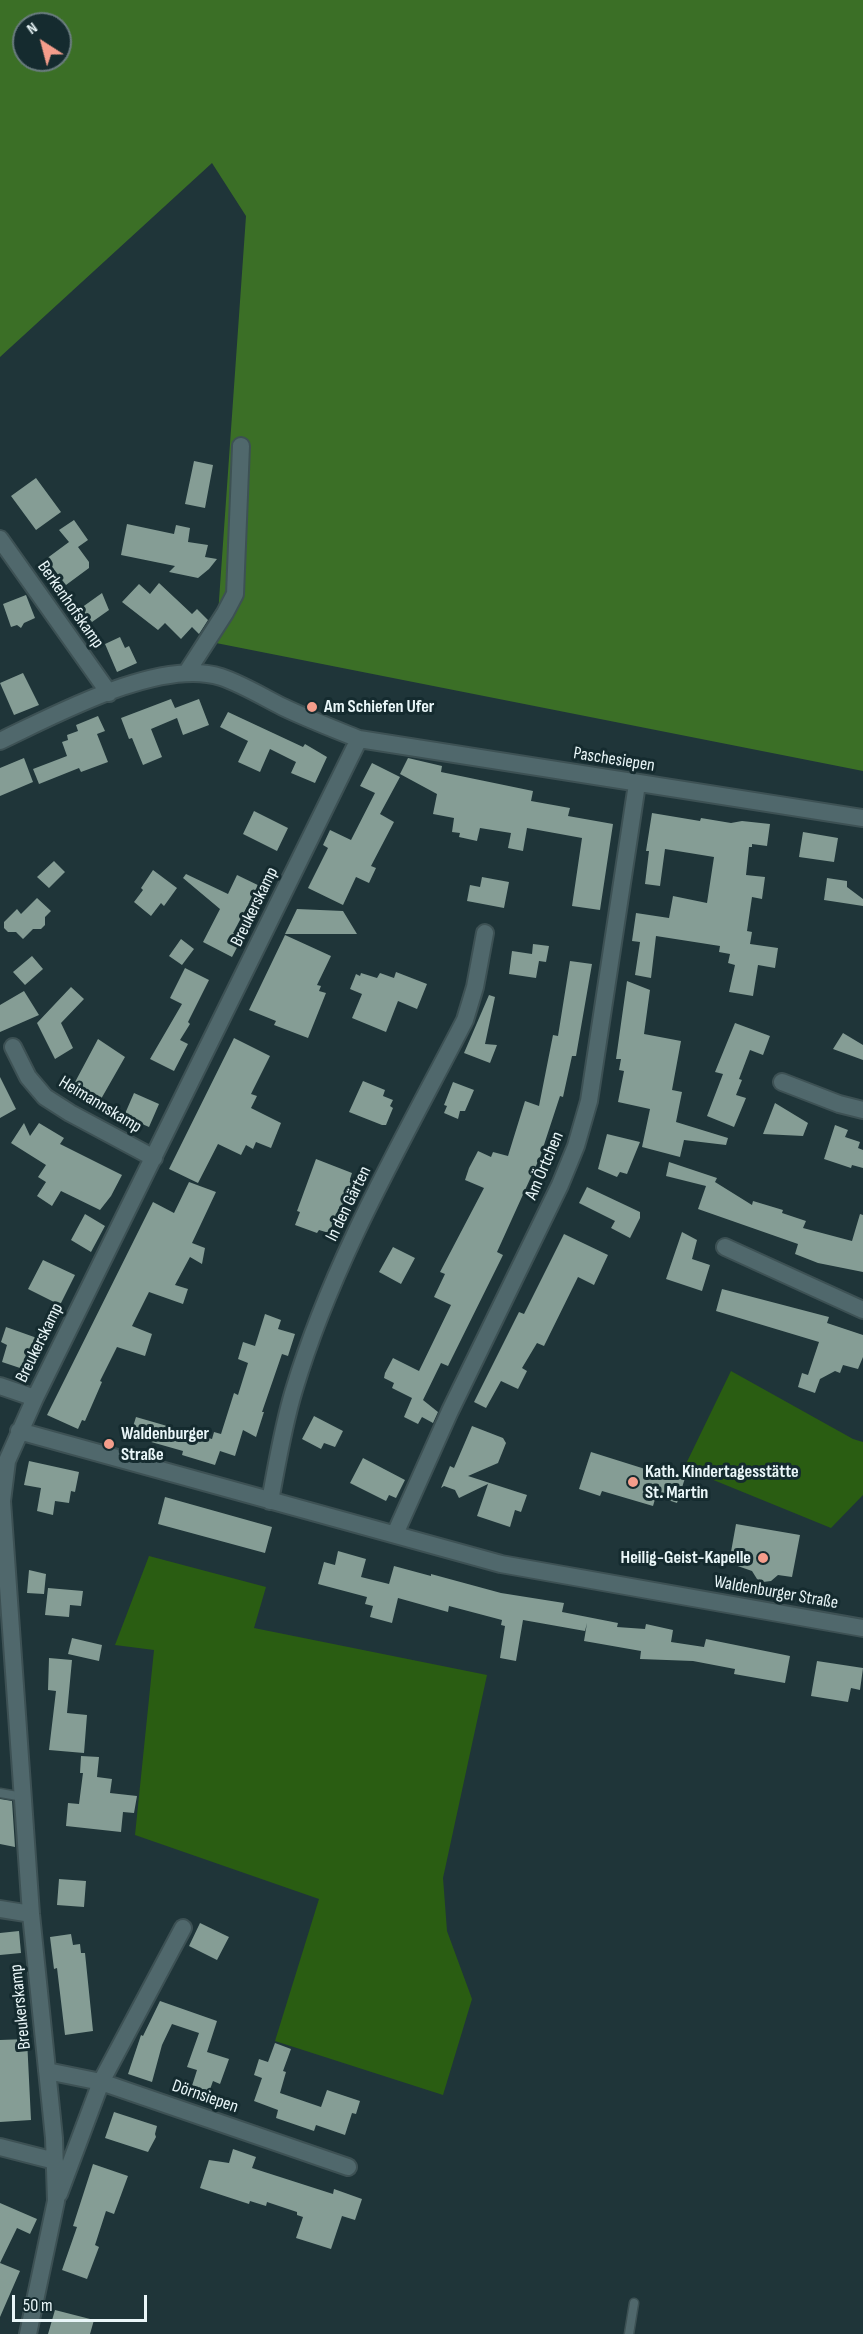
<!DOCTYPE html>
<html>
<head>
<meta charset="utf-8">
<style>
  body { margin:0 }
  #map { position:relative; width:863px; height:2334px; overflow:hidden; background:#1f3539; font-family:"Sofia Sans Condensed",sans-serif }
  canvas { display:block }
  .north { position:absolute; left:12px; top:12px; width:60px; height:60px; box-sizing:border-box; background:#152b2f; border:2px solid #6a7c7f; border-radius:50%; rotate:324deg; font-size:16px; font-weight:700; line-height:24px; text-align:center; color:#e9f6f8 }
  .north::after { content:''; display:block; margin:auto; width:21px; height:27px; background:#f49d8b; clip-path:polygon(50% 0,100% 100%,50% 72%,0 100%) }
  .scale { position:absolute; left:12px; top:2295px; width:135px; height:27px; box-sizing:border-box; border:3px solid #e9f6f8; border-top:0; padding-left:8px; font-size:18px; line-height:21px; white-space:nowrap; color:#e9f6f8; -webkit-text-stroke:4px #152b2f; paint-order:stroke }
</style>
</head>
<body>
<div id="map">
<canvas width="863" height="2334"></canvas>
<div class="north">N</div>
<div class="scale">50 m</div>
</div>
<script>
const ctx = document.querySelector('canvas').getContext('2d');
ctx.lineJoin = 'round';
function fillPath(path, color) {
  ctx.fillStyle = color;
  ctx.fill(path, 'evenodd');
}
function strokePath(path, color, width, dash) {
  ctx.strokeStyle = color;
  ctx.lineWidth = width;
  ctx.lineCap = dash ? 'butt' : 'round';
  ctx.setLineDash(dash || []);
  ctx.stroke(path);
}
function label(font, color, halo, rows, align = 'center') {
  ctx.font = font + ' "Sofia Sans Condensed",sans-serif';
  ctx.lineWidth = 6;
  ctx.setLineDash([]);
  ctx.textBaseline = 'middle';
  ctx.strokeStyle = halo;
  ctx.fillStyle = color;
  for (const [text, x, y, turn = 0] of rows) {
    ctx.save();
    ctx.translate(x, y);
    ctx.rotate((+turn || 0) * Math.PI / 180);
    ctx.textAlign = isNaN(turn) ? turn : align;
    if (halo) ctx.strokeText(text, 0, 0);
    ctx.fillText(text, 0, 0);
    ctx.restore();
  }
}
fillPath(new Path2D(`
  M731,1371l122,68 10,3v53l-32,33 -147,-60z
  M149,1556l117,31 -12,41 233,47 -44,203 4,53 25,68 -29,96 -168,-54 44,-142 -184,-64 19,-185 -39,-5z`), '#2a5d12');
fillPath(new Path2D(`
  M0,0h863v771l-647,-128 30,-427 -34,-53 -212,194zM24,24h36v36h-36z`), '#3b6f26');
fillPath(new Path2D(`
  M194,461l19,4 -8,43 -20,-4z
  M36,478l25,34 -25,18 -25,-34z
  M74,520l14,20 -10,7 11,15v6l-23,17 -20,-26 23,-17 -10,-12z
  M127,524l47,10 2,-9 14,3 -2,14 20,3 -3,12 12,2 -8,10 -11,9 -29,-6 6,-6 -54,-11z
  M159,583l33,31 5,-5 11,11 -9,14 -7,-7 -11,12 -16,-16 -7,7 -36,-28 17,-18 11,10z
  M102,593l7,17 -17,12 -11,-14z
  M26,595l9,23 -11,5 -3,5 -4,-3 -6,2 -8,-23z
  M120,637l5,11 4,-2 8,17 -20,9 -12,-28z
  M23,673l16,32 -25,10 -14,-32z
  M171,699l4,9 24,-9 10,26 -26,10 -6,-17 -26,11 11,28 -19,8 -11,-27 -3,1 -8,-21z
  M228,712l75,35 2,-3 22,13 -12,26 -24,-10 5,-11 -26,-13 -10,23 -22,-10 10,-21 -28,-14z
  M98,716l7,15 -8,3 11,28 -27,10 -2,-4 -40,16 -6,-15 34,-13 -5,-14 6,-2 -1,-5 11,-4 -2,-6z
  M24,758l9,24 -33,14v-28z
  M408,758l34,8 -1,6 92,19 -2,10 39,7 -2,8 45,8 -13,86 -28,-4 10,-68 -55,-10 -4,23 -15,-3 3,-15 -31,-5 -3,13 -18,-4 1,-4 -8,-1 2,-14 -21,-4 4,-20 -37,-20z
  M372,763l28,14 -20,37 14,8 -23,44 5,2 -7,15 -13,-6 -13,28 -35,-17 20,-40 -5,-3 7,-15 21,10 24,-47 -15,-7z
  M254,811l34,17 -11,23 -34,-17z
  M652,813l48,8 1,-3 30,5 11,-2 28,3 -3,22 -15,-2v3h-3l-3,28 19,2 -3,22 -10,-2 -5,34 5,1 -2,12 28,4 -3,20 -17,-3 -5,31 -24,-4 6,-27 -7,-2 2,-9 -11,-2 1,-6 -64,-10 -5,42 -16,-3 5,-33 -8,-1 4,-28 33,5 4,-22 34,7 7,-46 -49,-8 -5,37 -15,-2 4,-33h-3z
  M803,832l35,6 -4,24 -35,-5z
  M54,861l11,11 -16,16 -12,-11z
  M153,870l24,18 -13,18 -3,-3 -10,13 -17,-14 9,-12 -2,-2z
  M186,874l42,20 9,-19 29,14 -10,20 -8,-4 -15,28 9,5 -10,19 -29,-15 17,-33 -37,-31z
  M482,877l27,5 -5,26 -37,-7 3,-16 10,2z
  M827,878l20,3v6l16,12v7l-39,-6z
  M37,898l14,13 -6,6v8l-4,4h-8l-10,10 -7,-7h-8l-4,-4v-6l13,-13 4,5z
  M297,909l46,2 14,23h-72z
  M285,935l46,21 -14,29 4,1 -2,5 7,2 -18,45 -34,-13 2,-4 -27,-11z
  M181,939l13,10 -12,16 -13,-9z
  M533,944l16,2 -3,16 -7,-1 -3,17 -27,-4 3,-23 20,3z
  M32,956l11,13 -18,16 -12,-13z
  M570,961l22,3 -16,92h-4l-9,41 -3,-1 -20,61 -43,95 6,3 -55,111 -7,-3 -18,37 15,12 -5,11 -11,-6 -4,7 -14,-7 8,-19 -20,-10 2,-5 -10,-5 1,-5 8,-15 26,13 32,-66 -17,-8 11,-23 -5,-2 44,-84 -19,-8 4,-12 9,-17 13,6 2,-5 15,4 17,-55 14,5 14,-71 5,1z
  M185,968l24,12 -21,42 2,2 -10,16 8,4 -14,27 -24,-12 32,-55 -12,-6z
  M396,972l31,12 -10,25 -19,-8 -12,31 -34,-14 10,-24 -12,-5 6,-15 4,2 1,-3 16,5 3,-5 14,5z
  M627,981l23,9 -6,44 37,7 -9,49 10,2 -6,30 52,16 -2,7 -42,-5 -4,17 -38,-10 8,-38 -32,-7 6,-31 -5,-1 2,-11h-5z
  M71,987l13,12 -23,24 12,25 -18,11 -18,-36z
  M24,991l15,24 -39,17v-27z
  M489,995l6,2 -10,47 12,1 -7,18 -26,-10z
  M735,1023l35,13 -7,19 -13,-5 -11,29 3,1 -6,15 10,3 -12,29 -27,-11 16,-42 -8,-2z
  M843,1033l20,12v15l-30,-11z
  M234,1038l36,18 -19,38 6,2 -6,12 30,15 -10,25 -15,-6 -3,7 -7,-4 -5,10 -23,-11 -20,39 -29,-14z
  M98,1039l27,18 -24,42 -27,-15z
  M0,1077l16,32 -16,9z
  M363,1081l22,9 -2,6 10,4 -3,6 3,2 -7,17h-4l-33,-13z
  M453,1082l21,8 -9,21h-5l-2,8 -14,-6 3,-7 -3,-1z
  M134,1093l25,11 -10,23 -25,-11z
  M775,1103l33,20 -5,13 -40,-2z
  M24,1123l6,13 9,-13 25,15 -4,6 62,31 -11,21 -11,14 -39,-19 -9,15 -15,-10 9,-14 -8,-5 8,-12 -35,-22z
  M835,1125l13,5 -3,7 15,5 -2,6 5,2v18l-11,-3 -1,3 -27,-9z
  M607,1134l33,8 -13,32 -7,-2 -3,5 -19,-8z
  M316,1159l36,14 -2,6 5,18 -7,3 -3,8 -5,-2 -11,27 -10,-3 -2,3 -22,-8 5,-13 -3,-1z
  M669,1162l48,16 -2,4 37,23 1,-4 30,9 -1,3 24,8 -3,7 49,13 8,-27 3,1v57l-45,-9 -23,-9 3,-10 -100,-35 8,-23 -40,-10z
  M189,1182l27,10 -24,51 13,5 -3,16 -12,-7 -15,28 13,4 -5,15 -34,-12 -17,34 20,8 -7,22 -28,-9 -17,34 2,1 -17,39 -3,-1 -4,9 -31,-14 106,-213 21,11z
  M587,1187l53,25v6l-10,20 -19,-10 4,-7 -36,-18z
  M85,1214l20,12 -14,26 -20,-12z
  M682,1232l15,8 -5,19 18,6 -8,26 -36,-12z
  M564,1234l44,21 -14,30 -16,-8 -34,69 -7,-3 -15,25 5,3 -9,18 -17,-8 -15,27 -12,-6 45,-90 5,2z
  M393,1247l22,11 -14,26 -22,-12z
  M43,1260l32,15 -15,30 -32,-16z
  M722,1289l107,28 -2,6 36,12v22l-5,12 -15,-4 -3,8 -5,-2 -15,8 -5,14 -17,-6 4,-14 6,2 11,-33 -103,-31z
  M265,1314l16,6 -3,9 17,5 -7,22 -6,-2 -20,58h2l-8,25 -13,-7 -8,26 -15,-5 -5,14 -33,-10 1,-4 -53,-15 6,-19 76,22 2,-7 7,2 13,-41 4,2 10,-32 -10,-4 5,-17 12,4z
  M6,1327l31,11 -11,32 -24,-8 5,-17 -6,-3z
  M314,1416l29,15 -8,16 -11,-4 -3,6 -19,-10z
  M472,1426l31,12 3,5 -8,20 -30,13 59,19 -6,17 -6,-2 -5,17 -33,-11 11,-32 -29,14 -4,-8 -11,-4 -3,2 9,-22 4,2z
  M591,1452l70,22 3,-6 22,7 -9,28 -21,-7 -3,10 -51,-15 -2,5 -21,-7z
  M363,1458l42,22 -9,18 -7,-3 -3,6 -36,-18z
  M29,1461l50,11 -4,20 -4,-1 -2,12 -14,-2 -2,14 -16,-4 4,-23 -17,-3z
  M165,1497l107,30 -7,26 -107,-29z
  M736,1524l64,11 -8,42 -14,-2 -7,6 -8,1 -6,-3 -5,-8 -23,-8z
  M338,1551l28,8 -5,18 28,7 5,-18 37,10v-2l70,19 63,10 -2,9 56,11 -1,4 28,2 1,-5 27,6 -2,12 33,5 2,-8 84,17 -5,27 -51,-9 1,-5 -42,-8 -53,-2 1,-8 -57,-10 3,-18 -2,8 -62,-11 -7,41 -16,-3 5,-32 -4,-1 1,-5 -53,-14 -1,6 -50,-14 -6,25 -22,-6 3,-11 -8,-2 2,-7 -49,-13 6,-22 11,3z
  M29,1570l17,4 -2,20 -17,-1z
  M48,1588l35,3 -2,15 -11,-1 -1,12 -24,-2z
  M72,1638l30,7 -3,16 -31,-7z
  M49,1658l23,2 -5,53 20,2 -3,38 -35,-3 7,-59 -8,-1z
  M817,1661l46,7 -3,22 -9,-2 -3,14 -37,-6z
  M81,1756l18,1 -2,20 15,2 -2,14 27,3 -3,17 -11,-1 -2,20 -55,-6 2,-23 11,1 4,-31h-3z
  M0,1799l12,2 3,46 -15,-3z
  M59,1879l27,2 -2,26 -27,-2z
  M200,1923l29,14 -12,23 -28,-14z
  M19,1931l2,22 -21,2v-22z
  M71,1934l2,11 7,-1 1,9h4l8,78 -28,4 -8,-67 -3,1 -4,-32z
  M160,2001l57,20 -10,31 22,7 -9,25 -7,-3 -5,14 -17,-6 6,-19 -10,-3 12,-34 -27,-9 -10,21 -10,37 -24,-8 13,-39 2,1z
  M27,2039l4,81 -31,2v-82z
  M275,2043l16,6 -8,22 3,1 -6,21 41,14 6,-17 33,11 -4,13 -4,-1 -7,22 -29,-10 -2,6 -38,-13 2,-8 -24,-9 8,-23 -8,-3 5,-16 9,3z
  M114,2112l43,14 -2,8 1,3 -8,15 -43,-14z
  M233,2149l23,8 -4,11 81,26 1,-5 28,10 -7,21 -13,-4 -11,33 -35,-11 7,-21 -6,-2v-3l-30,-10 -1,4 -16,-5 -1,3 -49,-16 9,-28 20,3z
  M93,2164l35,12 -14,38 -8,-3 -11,34 4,2 -12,32 -25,-9 15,-43 -4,-1z
  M0,2203l37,16 -7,15 -13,-6 -17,35 20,8 -20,46z
  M55,2310l39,10 -4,14h-42z`), '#859d95');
const lane = new Path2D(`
  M0,1793l23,4
  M629,2334l5,-31`);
const street = new Path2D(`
  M0,539l109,154
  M187,672l38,-59 10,-19 6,-148
  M0,741c55,-26 161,-84 221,-64 21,7 42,20 62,30 25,12 51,22 76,32l504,79
  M13,1047l15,30 17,20 25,16 84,45
  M782,1082l57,22 24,6
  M725,1247l138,63
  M0,1386l35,12
  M19,1431l482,133 362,64
  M270,1501c7,-37 13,-75 24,-111 39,-130 109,-250 171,-370l10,-33 10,-54
  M395,1534l55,-123 110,-226 16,-39 13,-45 48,-317
  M0,1909l31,5
  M47,2071l54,11 247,85
  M0,2147l55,14
  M59,2194l42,-112 82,-154
  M28,2334l28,-133 -2,-63 -23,-224 -29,-413 5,-40 28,-63 324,-659`);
strokePath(lane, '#3d5154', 11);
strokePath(street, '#3d5154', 20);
strokePath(lane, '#50686c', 8);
strokePath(street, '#50686c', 16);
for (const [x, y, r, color] of [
  [312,707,6,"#f49d8b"],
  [109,1444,6,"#f49d8b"],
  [633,1482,6,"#f49d8b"],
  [763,1558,6,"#f49d8b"]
]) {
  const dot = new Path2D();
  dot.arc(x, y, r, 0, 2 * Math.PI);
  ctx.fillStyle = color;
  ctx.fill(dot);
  strokePath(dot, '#152b2f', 2);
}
label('18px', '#e9f6f8', '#152b2f', [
  ["Berkenhofskamp",70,605,55],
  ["Paschesiepen",614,760,9],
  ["Breukerskamp",255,907,-64],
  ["Heimannskamp",100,1105,31],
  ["Am Örtchen",545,1166,-67],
  ["In den Gärten",349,1204,-64],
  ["Breukerskamp",40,1343,-64],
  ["Waldenburger Straße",776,1593,10],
  ["Breukerskamp",21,2007,-96],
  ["Dörnsiepen",205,2097,19]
]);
label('bold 18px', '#e9f6f8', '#152b2f', [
  ["Am Schiefen Ufer",324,707],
  ["Waldenburger",121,1434],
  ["Straße",121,1455],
  ["Kath. Kindertagesstätte",645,1472],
  ["St. Martin",645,1493],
  ["Heilig-Geist-Kapelle",751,1558,"right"]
], 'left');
</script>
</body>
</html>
